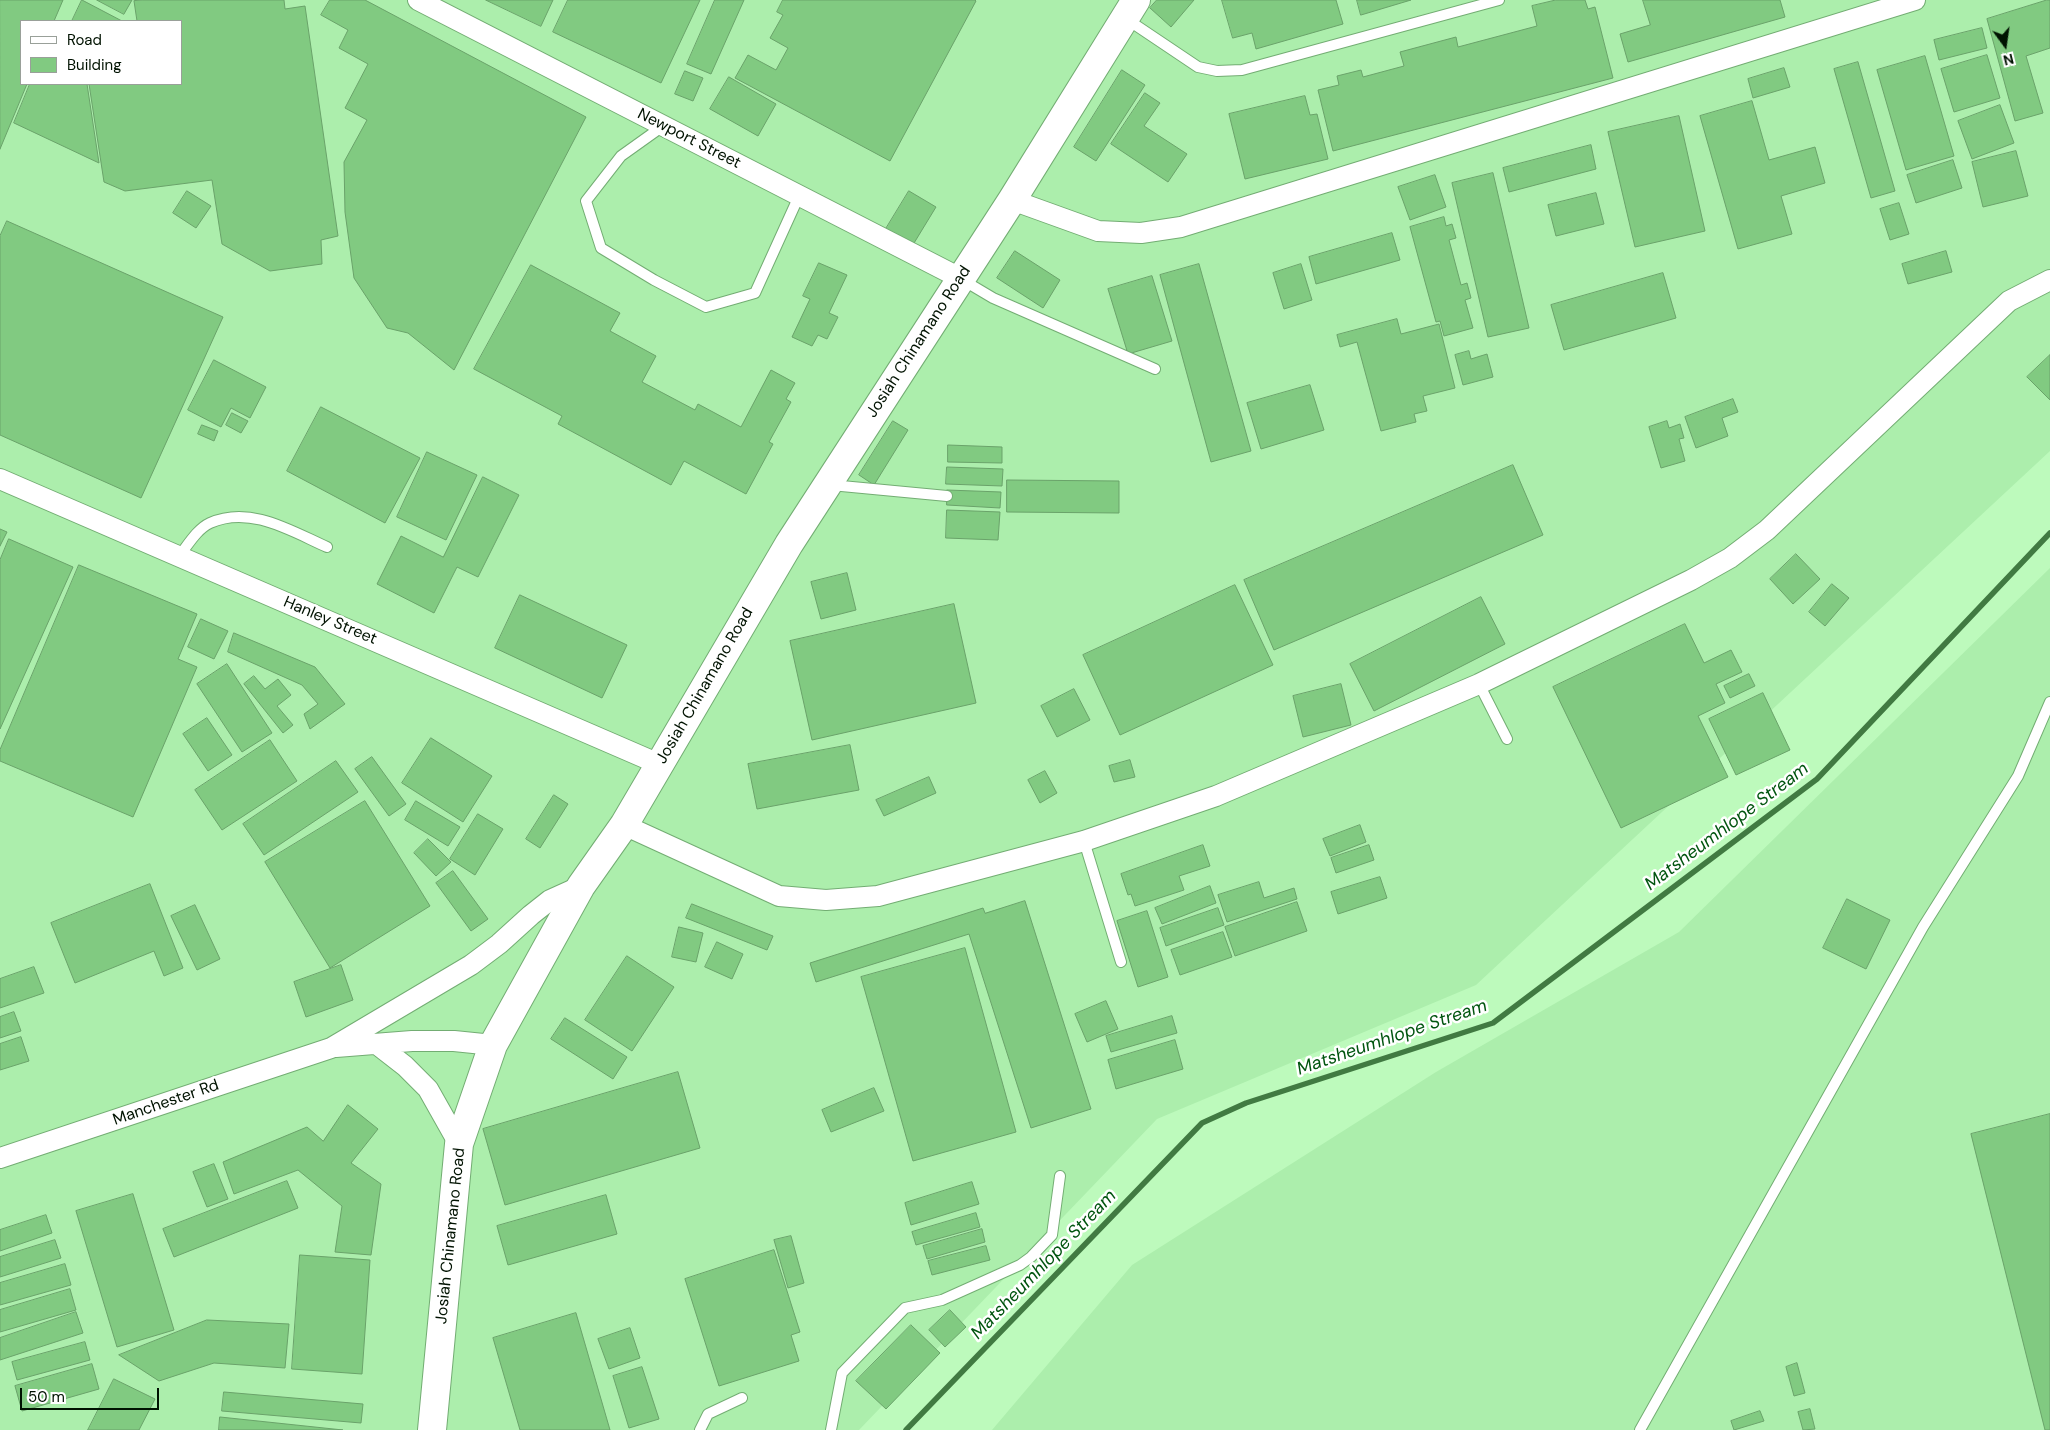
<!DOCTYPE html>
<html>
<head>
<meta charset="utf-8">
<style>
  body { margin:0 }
  #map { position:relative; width:2050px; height:1430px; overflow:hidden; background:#bdfabc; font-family:"DM Sans",sans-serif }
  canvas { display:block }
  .legend { position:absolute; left:20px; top:20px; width:162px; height:65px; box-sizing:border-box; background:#fff; border:1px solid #99a099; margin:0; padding:6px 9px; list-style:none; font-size:15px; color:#001201 }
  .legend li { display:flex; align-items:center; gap:10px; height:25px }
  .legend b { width:25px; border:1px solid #99a099 }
  .north { position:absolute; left:1980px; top:20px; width:50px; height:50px; -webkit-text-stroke:4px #fff; paint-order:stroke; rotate:166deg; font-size:14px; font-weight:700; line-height:20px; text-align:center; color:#001201 }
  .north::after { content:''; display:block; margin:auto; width:18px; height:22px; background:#001201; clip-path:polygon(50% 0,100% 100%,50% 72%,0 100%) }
  .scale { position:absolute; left:20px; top:1388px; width:139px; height:22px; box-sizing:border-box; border:2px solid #001201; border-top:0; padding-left:6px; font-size:15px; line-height:18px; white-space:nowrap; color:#001201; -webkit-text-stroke:4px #fff; paint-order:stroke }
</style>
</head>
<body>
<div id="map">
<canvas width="2050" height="1430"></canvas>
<ul class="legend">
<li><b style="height:6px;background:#fff"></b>Road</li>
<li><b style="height:14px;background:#81ca81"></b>Building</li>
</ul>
<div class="north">N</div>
<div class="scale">50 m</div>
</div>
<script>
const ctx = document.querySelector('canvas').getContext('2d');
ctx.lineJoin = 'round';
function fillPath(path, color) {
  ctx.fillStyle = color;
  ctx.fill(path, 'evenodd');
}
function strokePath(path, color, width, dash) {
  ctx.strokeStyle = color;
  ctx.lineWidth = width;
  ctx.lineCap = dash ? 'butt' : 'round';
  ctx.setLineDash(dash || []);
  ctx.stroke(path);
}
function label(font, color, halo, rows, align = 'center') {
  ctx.font = font + ' "DM Sans",sans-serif';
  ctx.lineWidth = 5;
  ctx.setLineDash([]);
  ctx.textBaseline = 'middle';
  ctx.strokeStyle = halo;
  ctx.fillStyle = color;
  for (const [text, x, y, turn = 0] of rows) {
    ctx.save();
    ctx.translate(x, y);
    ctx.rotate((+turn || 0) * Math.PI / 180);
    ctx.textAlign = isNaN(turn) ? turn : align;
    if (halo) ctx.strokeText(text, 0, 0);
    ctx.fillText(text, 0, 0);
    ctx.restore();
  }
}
fillPath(new Path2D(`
  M0,0h2050v451l-574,534 -319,134 -298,311h-859zM21,21h160v63h-160z
  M2050,568v862h-1058l140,-165 304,-193 243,-140z`), '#aceeac');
strokePath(new Path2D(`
  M906,1430l296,-307 44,-20 247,-80 324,-244 233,-246`), '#417a42', 5.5);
const building = new Path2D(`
  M0,0h63l-9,21h-33v63h6l-27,65z
  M82,0l40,21h-50z
  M97,0h35l-8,14z
  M143,0h141l1,9 20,-3 33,230 -17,4 1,24 -52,7 -48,-27 -10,-64 -87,11 -21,-9 -15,-98h92v-63h-44l-3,-20z
  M330,0h35l221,117 -132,253 -46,-37 -21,-5 -33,-50 -9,-66 -1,-50 23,-42 -22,-12 23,-44 -29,-16 9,-18 -27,-15z
  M486,0h67l-12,26z
  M568,0h132l-39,83 -108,-51z
  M715,0h29l-33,74 -24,-10z
  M783,0h192l1,1 -86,160 -155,-83 13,-23 28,15 12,-22 -18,-10 13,-23 -6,-3z
  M1157,0h37l-23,27 -21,-19z
  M1222,0h114l7,24 -87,25 -4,-16 -19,5z
  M1357,0h54l-50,15z
  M1556,0h29l3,9 7,-2 18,71 -280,73 -15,-61 21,-5 -2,-9 24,-6 2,7 41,-11 -4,-14 56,-15 2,10 79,-21 -5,-20z
  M1643,0h137l5,17 -157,45 -8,-28 30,-9z
  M2047,0h3v48l-24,8 17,57 -28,8 -28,-102z
  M1982,28l5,20 -48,12 -5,-20z
  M1987,55l13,43 -46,14 -13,-43z
  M1925,56l29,100 -48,14 -29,-100z
  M1858,62l37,129 -24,7 -37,-129z
  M1784,68l6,19 -37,11 -5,-19z
  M1122,70l23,15 -49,76 -22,-14z
  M685,71l18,7 -10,23 -18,-7z
  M729,77l47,27 -18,32 -48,-27z
  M30,84h57l12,79 -85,-40z
  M1145,93l15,10 -16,23 43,28 -19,28 -57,-38z
  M1305,96l5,19 7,-1 11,45 -83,20 -16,-65z
  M1752,101l17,59 46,-13 10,36 -44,13 11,38 -54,15 -38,-133z
  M2000,105l14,38 -42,16 -14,-38z
  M1679,116l26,115 -70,16 -27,-115z
  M1591,145l5,24 -87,23 -6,-24z
  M2016,151l12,45 -45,11 -11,-45z
  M1953,160l9,28 -46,15 -9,-28z
  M1493,173l36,155 -41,9 -36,-154z
  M1435,175l11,32 -36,13 -12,-33z
  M187,191l24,15 -15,22 -23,-15z
  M909,191l27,16 -25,41 -27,-16z
  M1596,193l8,31 -48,12 -8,-31z
  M1899,203l10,31 -19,6 -10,-31z
  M1444,217l2,9 6,-2 4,14 -7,2 12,45 6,-2 4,15 -6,2 8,28 -29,8 -4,-15 -4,1 -26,-95z
  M7,221l216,96 -82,181 -141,-63v-199z
  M1392,233l8,27 -84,24 -7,-27z
  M1015,251l45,29 -17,28 -46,-30z
  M1946,251l6,21 -44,12 -6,-20z
  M819,263l28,12 -18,38 9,4 -11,22 -9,-4 -6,11 -20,-9 18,-38 -7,-3z
  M1199,264l52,187 -40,11 -51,-187z
  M1301,264l11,36 -28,9 -11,-36z
  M531,265l89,48 -10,18 46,25 -14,26 53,28 3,-6 43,23 30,-57 24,13 -9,16 5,3 -22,40 4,2 -27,50 -62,-33 -13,24 -113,-61 4,-8 -88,-47z
  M1663,273l13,45 -112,32 -13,-45z
  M1152,276l20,65 -44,13 -20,-65z
  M1397,319l4,15 38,-10 16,64 -32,8 4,15 -13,3 2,8 -35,9 -24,-89 -17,5 -3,-12z
  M1469,351l2,8 16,-5 6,23 -30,8 -8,-30z
  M2050,355v45l-23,-23z
  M214,360l52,27 -16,31 -19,-10 -10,19 -33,-17z
  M1310,385l14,45 -63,19 -14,-46z
  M1733,399l5,13 -16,6 6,18 -32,12 -11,-31z
  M321,407l99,51 -35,65 -98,-52z
  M232,413l16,8 -7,12 -15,-8z
  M893,421l15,9 -34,55 -15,-10z
  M1667,421l2,7 11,-4 4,14 -5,1 6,22 -24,7 -12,-41z
  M202,425l16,6 -4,10 -16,-7z
  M948,445l54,2v16l-54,-1z
  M427,452l50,23 -31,65 -49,-23z
  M1513,465l30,70 -269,115 -30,-70z
  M947,467l56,2 -1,17 -56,-2z
  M483,477l36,18 -41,82 -21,-10 -23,46 -57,-29 24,-48 42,21z
  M1007,480l112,1v32l-112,-1z
  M947,490l54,2 -1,16 -53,-3z
  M947,510l53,2 -2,28 -52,-2z
  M0,529l7,3 -7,14z
  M9,539l64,28 -73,162v-169z
  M1796,554l24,25 -27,25 -23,-25z
  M79,565l118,49 -19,45 19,8 -64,150 -133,-56v-11z
  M847,573l9,37 -35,9 -10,-37z
  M1832,584l17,14 -24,28 -16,-14z
  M1235,585l38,80 -153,70 -37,-80z
  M520,595l107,50 -25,53 -107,-50z
  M1481,597l24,47 -131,67 -24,-47z
  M954,604l22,99 -164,37 -22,-99z
  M201,619l27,12 -14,28 -26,-12z
  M1685,624l19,39 27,-13 11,22 -26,12 9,19 -27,13 30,61 -107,51 -68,-141z
  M234,633l81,34 30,37 -35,25 -6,-15 14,-10 -16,-19 -74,-33z
  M227,664l45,69 -30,19 -45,-68z
  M1749,674l6,12 -25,12 -6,-12z
  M254,676l11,13 13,-10 13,16 -14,11 16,19 -10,8 -39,-49z
  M1341,684l10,41 -48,12 -10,-41z
  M1074,689l16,31 -33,17 -16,-31z
  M1763,693l27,57 -54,25 -27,-56z
  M207,718l25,37 -24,16 -25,-37z
  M431,738l61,38 -29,46 -61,-39z
  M270,740l27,41 -75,49 -27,-40z
  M850,745l9,45 -102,19 -9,-45z
  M372,757l34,47 -17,12 -34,-47z
  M1130,760l5,17 -21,5 -5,-16z
  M336,761l22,31 -94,63 -21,-31z
  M1045,771l12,22 -17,10 -12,-23z
  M929,777l7,16 -52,23 -8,-16z
  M554,795l14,9 -28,44 -14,-9z
  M365,801l65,105 -100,62 -65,-106z
  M416,801l44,26 -12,19 -43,-26z
  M478,814l25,15 -28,46 -25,-16z
  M1360,825l6,17 -36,14 -7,-17z
  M428,839l23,23 -15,14 -22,-23z
  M1203,845l7,21 -31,10 5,14 -49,16 -4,-12 -3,1 -7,-21z
  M1369,845l5,15 -38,13 -5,-15z
  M453,871l35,48 -17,12 -35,-48z
  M1380,877l7,21 -49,16 -7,-22z
  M1259,882l5,16 30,-10 3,11 -70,23 -9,-27z
  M150,884l33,84 -19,8 -10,-25 -79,32 -24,-60z
  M1210,886l6,17 -54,21 -7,-16z
  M1847,899l43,21 -24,49 -43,-21z
  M1025,901l66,208 -60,19 -62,-194 -153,48 -6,-19 173,-55 2,5z
  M1297,902l10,29 -72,25 -10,-29z
  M692,904l81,32 -6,14 -81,-32z
  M195,905l25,54 -23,11 -26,-54z
  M1218,908l6,17 -58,21 -6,-18z
  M1147,911l21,66 -30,10 -21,-66z
  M679,927l24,6 -7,29 -24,-5z
  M1223,932l9,25 -52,18 -9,-25z
  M717,942l26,12 -11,25 -27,-12z
  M965,948l51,184 -103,29 -52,-184z
  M627,956l47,31 -42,64 -47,-31z
  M341,965l12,35 -47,17 -12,-35z
  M34,967l10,26 -44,15v-29z
  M1106,1001l12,28 -31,13 -12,-28z
  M14,1012l7,19 -21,7v-21z
  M1172,1016l5,17 -66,19 -5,-16z
  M565,1018l62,39 -14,22 -62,-40z
  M21,1037l8,24 -29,9v-26z
  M1175,1040l8,29 -67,20 -8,-29z
  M678,1072l22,76 -195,57 -22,-76z
  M874,1088l10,23 -53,21 -9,-22z
  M348,1105l30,24 -27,34 30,21 -10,71 -36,-3 7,-46 -44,-36 -64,24 -11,-32 84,-35 16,14z
  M2050,1114v316h-5l-74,-296z
  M214,1164l14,35 -21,8 -14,-35z
  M287,1181l11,27 -124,49 -11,-28z
  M972,1182l7,22 -68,21 -6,-22z
  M133,1194l41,136 -57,17 -41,-136z
  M606,1195l11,39 -109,31 -11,-39z
  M976,1213l4,14 -64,18 -4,-13z
  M46,1215l6,18 -52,18v-21z
  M982,1229l3,13 -58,17 -4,-13z
  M791,1236l13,47 -16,5 -14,-48z
  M55,1240l6,18 -61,19v-20z
  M986,1246l4,14 -58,15 -4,-14z
  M774,1250l26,82 -9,3 8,26 -80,25 -34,-107z
  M300,1255l70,5 -8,114 -70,-5z
  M65,1264l6,21 -71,20v-22z
  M70,1289l6,21 -76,22v-22z
  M950,1310l16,17 -21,20 -16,-17z
  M76,1312l7,21 -83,27v-22z
  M576,1313l34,117h-90l-27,-92z
  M207,1320l82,4 -4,44 -71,-5 -55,18 -40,-26z
  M911,1325l29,28 -54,56 -30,-28z
  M630,1328l10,30 -31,11 -11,-30z
  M85,1342l5,18 -73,20 -5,-18z
  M1797,1363l8,30 -11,3 -8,-29z
  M92,1364l7,25 -77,22 -7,-25z
  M642,1367l17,52 -30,9 -16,-52z
  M114,1379l41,20 -16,31h-51z
  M224,1392l139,12 -2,19 -139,-12z
  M1810,1409l5,20 -12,1 -5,-18z
  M1760,1411l4,10 -30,9 -3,-9z
  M220,1417l123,13h-124z`);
fillPath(building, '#81ca81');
strokePath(building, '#6aa36a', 1);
const lane = new Path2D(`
  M1125,18l73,49 19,4 25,-1 257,-70
  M663,126l-42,30 -35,45 15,47 53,32 52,27 49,-14 44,-97
  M961,279l32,19 162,71
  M831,485l116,11
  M179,556c9,-11 18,-27 31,-33 40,-18 81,8 117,24
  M1479,684l28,55
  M1084,841l37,121
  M700,1430l8,-16 34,-16
  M831,1430l11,-57 63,-65 37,-8 78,-35 11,-8 21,-22 8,-59
  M1640,1430l283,-503 95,-151 32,-74`);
const street = new Path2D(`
  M418,0l542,278
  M1012,200l86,31 43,2 40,-6 734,-227
  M0,479l659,285
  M624,825l155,71 47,4 52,-4 206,-55 132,-45 263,-112 212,-104 39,-22 37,-28 242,-229 41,-21
  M378,1045l27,21 23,23 31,55
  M336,1047l76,-6h42l39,4
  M0,1158l331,-110 140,-83 28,-21 32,-29 19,-15 31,-14`);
const secondary = new Path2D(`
  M432,1430l27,-286 34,-99 88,-159 43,-61 165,-281 223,-344 124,-200`);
strokePath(lane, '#73ad73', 12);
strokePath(street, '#73ad73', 22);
strokePath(secondary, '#73ad73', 30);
strokePath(lane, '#fff', 10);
strokePath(street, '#fff', 20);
strokePath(secondary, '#fff', 28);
label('16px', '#001201', '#fff', [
  ["Newport Street",689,139,27],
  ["Josiah Chinamano Road",919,342,-57],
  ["Hanley Street",330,621,23],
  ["Josiah Chinamano Road",705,686,-60],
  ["Manchester Rd",166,1103,-19],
  ["Josiah Chinamano Road",451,1236,-84]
]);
label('italic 18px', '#01550f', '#fff', [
  ["Matsheumhlope Stream",1727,827,-37],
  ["Matsheumhlope Stream",1392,1038,-19],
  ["Matsheumhlope Stream",1044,1265,-46]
]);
</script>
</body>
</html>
